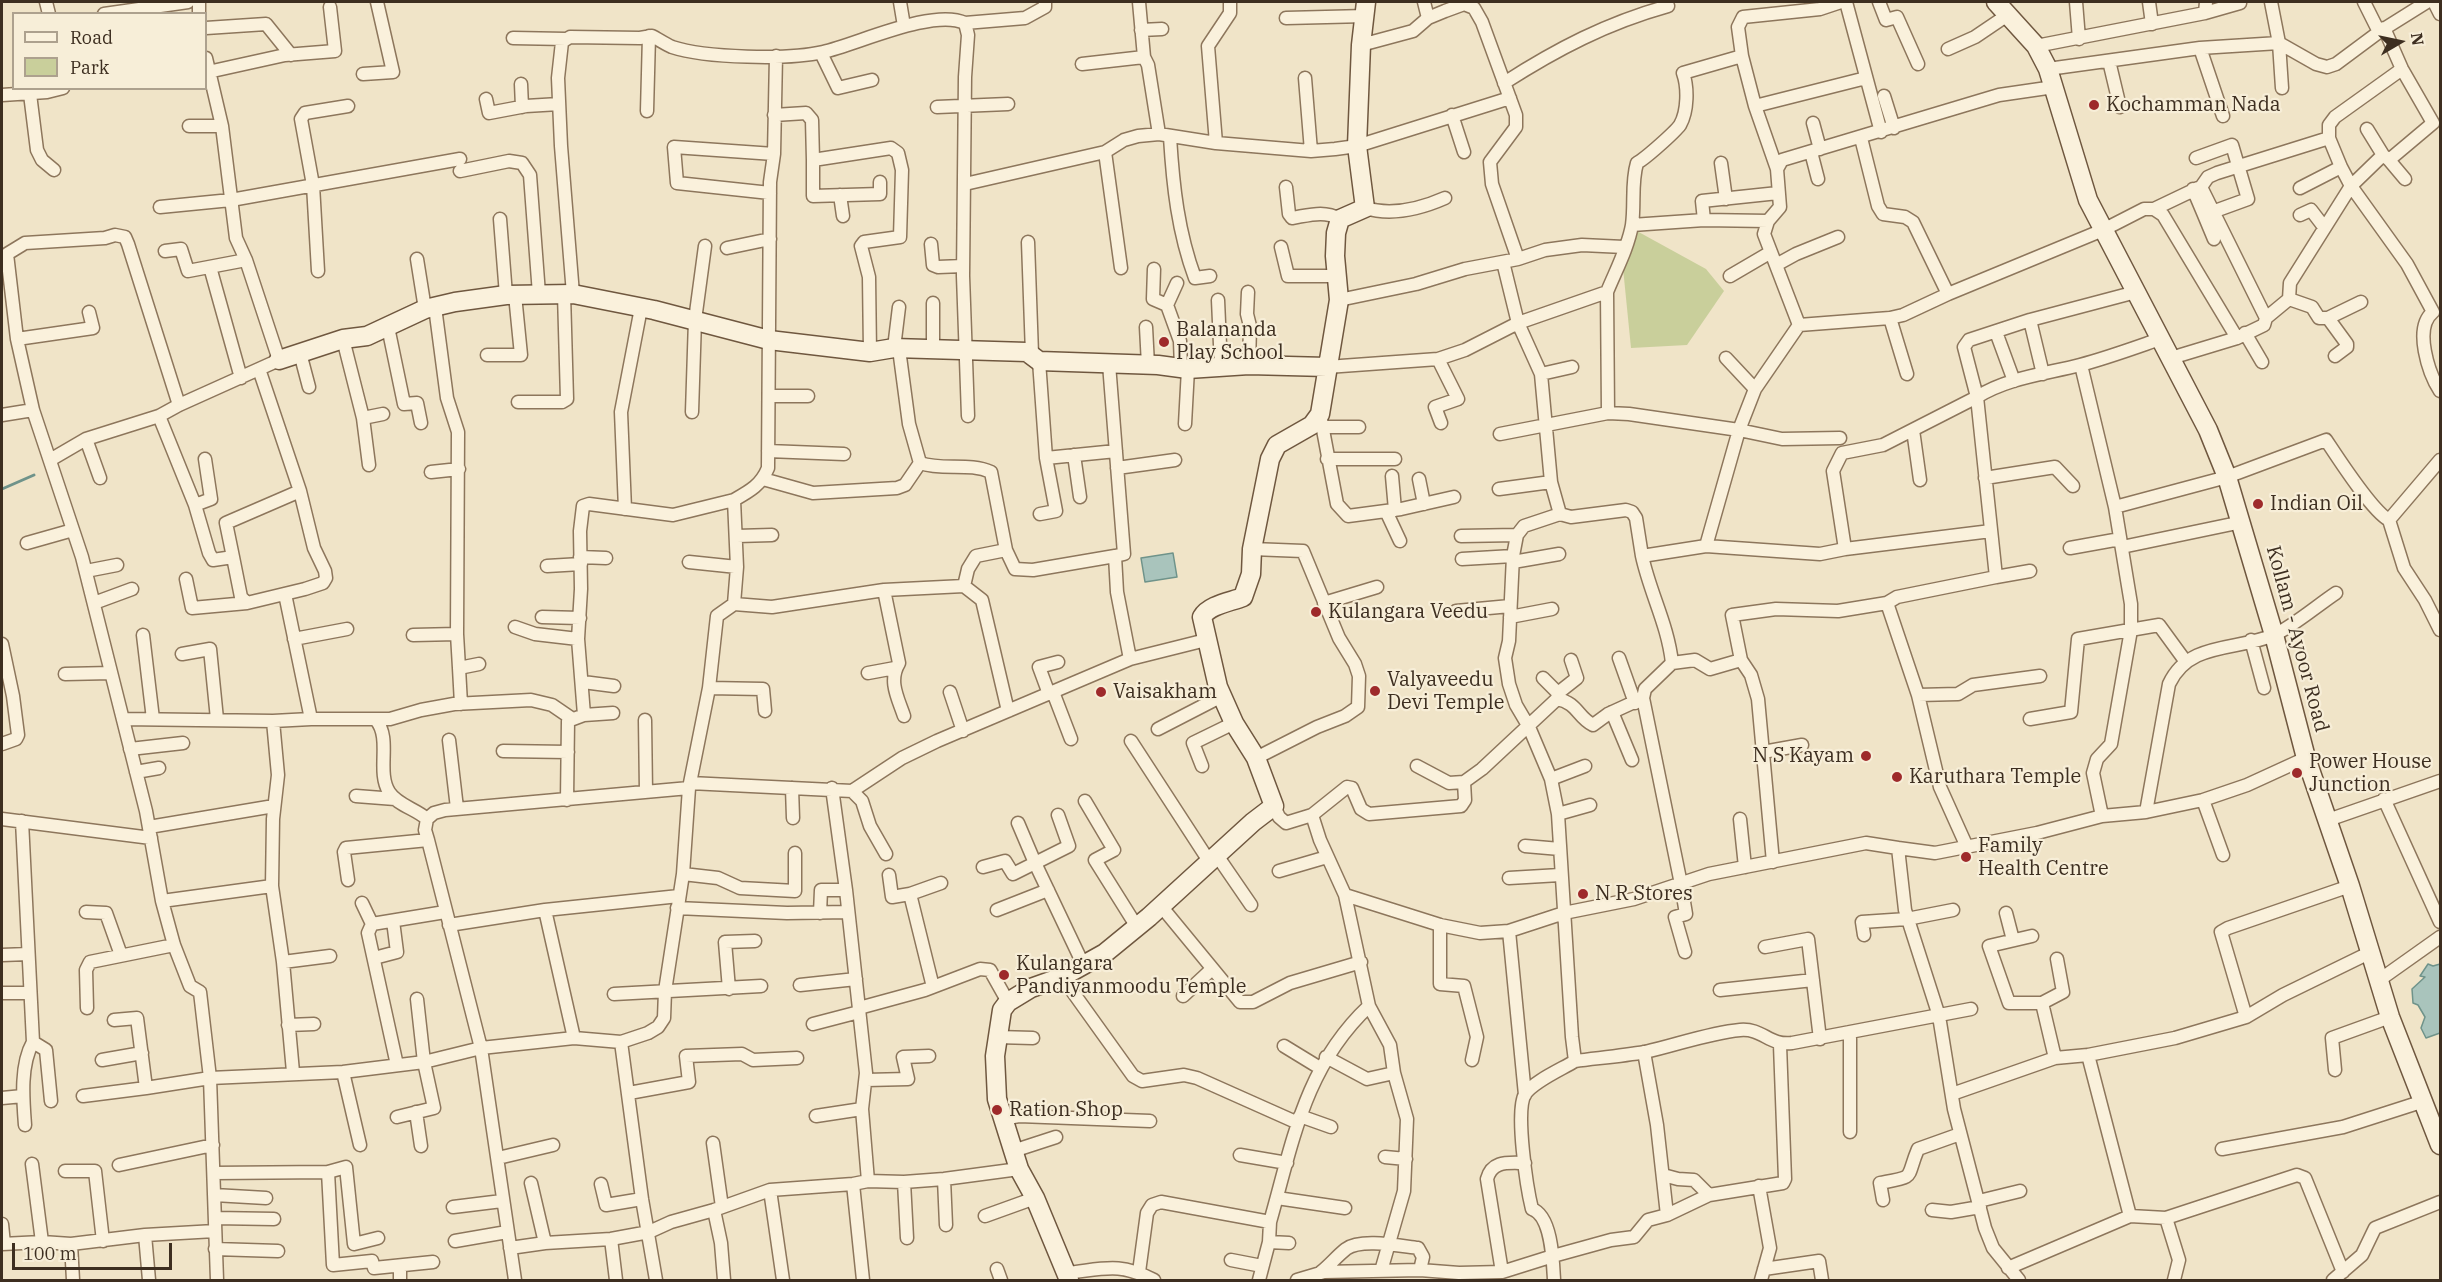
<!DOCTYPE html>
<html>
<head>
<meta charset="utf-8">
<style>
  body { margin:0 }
  #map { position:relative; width:2442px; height:1282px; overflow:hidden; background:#f0e4c8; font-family:"IBM Plex Serif",serif }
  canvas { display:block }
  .frame { position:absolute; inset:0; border:3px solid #3d2e20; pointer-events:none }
  .legend { position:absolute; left:12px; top:12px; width:195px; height:78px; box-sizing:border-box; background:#f7eed8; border:2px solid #ada18e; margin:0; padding:8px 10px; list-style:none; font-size:18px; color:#3d2e20 }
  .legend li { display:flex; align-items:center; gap:12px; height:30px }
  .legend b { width:30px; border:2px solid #ada18e }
  .north { position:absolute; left:2370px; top:12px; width:60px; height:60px; -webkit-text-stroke:4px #f7eed8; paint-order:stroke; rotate:81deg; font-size:16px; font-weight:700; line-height:24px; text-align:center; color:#3d2e20 }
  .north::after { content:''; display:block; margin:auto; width:21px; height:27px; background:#3d2e20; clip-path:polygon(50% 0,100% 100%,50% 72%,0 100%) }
  .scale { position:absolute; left:12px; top:1243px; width:160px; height:27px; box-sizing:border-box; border:3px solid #3d2e20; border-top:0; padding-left:8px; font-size:18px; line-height:21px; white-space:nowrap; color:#3d2e20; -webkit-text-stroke:4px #f7eed8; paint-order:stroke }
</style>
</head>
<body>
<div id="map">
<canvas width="2442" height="1282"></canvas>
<div class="frame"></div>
<ul class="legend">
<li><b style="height:8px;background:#faf1dc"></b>Road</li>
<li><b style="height:16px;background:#c9cf9b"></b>Park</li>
</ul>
<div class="north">N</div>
<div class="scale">100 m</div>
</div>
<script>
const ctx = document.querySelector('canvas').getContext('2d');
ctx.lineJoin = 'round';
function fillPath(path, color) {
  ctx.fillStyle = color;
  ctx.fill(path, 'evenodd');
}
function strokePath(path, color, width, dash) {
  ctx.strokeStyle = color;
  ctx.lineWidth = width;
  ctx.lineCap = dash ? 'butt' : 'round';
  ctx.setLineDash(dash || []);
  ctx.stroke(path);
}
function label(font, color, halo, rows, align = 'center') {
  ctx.font = font + ' "IBM Plex Serif",serif';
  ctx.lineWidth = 4.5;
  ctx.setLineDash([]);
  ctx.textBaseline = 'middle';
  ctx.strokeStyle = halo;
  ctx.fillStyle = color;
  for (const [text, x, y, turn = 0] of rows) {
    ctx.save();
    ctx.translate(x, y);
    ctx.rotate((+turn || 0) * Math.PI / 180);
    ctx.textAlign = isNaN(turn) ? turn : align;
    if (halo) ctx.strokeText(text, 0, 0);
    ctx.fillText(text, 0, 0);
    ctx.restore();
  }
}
fillPath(new Path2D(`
  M1635,230l71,39 18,22 -37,54 -56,3 -8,-80z`), '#c9cf9b');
const water = new Path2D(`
  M1173,553l4,24 -32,5 -4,-24z
  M2428,964l5,2 7,-2v69l-14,5 -5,-10 4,-11 -7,-12 -5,-2 -1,-14 13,-12 -5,-1z`);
fillPath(water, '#a9c4bc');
strokePath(water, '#6f938a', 1.5);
strokePath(new Path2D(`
  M2,489l32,-14`), '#6f938a', 3);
const street = new Path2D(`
  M46,2l3,12
  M199,2v12
  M900,2l4,24
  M1139,2l5,55 4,8 11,69
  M1424,2l4,16
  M1846,2l35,130
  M1879,2l7,18 11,-3 21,47
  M2076,2l3,37
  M2149,2l3,22
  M2271,2l8,41 3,45
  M2364,2l15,30
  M2434,2l6,12
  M2205,13l35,-10
  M104,14l84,-12
  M1286,18l80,-2
  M965,23l60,-5 20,-11v-5
  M206,28l60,-4 25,31
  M1141,30l21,-1
  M513,38l53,1
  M1361,45l52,-14 15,-13 17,-7 19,-7 10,4 8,14 34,93v12l-26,35 2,22 26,75
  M2036,46l169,-33 1,-11
  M2200,48l23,68
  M1948,49l27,-12 34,-23
  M821,53l17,35 34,-8
  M2109,61l11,46
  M1082,64l62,-7
  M2048,69l152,-21 79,-5 37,21 11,3 9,-3 43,-32 48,-30
  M2402,69l-67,48 -6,8v13l12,29 10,19 56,78 26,48c-20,16 -4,62 7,79
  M208,72l77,-17 50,-4 -5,-44
  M363,74l30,-2 -16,-70
  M1305,78l6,73
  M1504,83c53,-34 103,-60 164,-77l-2,-4
  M521,84l1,23
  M30,94l7,56 5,10 12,10
  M2,95l45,-3 16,-4
  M1884,96l10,32
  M486,99l3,14 37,-7 33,-2
  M1755,106l111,-28
  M937,107l71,-3
  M647,111l2,-75
  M774,115l32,-2 6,7 1,40 78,-12 7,5 4,17 -2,67 -36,5 -3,4 8,31 1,75
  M1452,115l12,37
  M1813,123l7,26
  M189,126h33
  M2367,129l16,26
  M1170,137c3,49 8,95 25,141l15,-2
  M1861,138l17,68 5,8 22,3 8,5 35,72
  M1216,143l-8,-97 22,-33v-11
  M1105,152l16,116
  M1811,152l7,27
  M813,160v36l67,-2v-12
  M2389,160l16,19
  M1721,163l5,36
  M1777,169l-22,-63 -13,-50 -4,-29 5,-10 77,-8 21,-7
  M460,171l49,-10 13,2 8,12 9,119
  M965,184l140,-32 19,-12 14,-4 21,-2 57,9 95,8 24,-2 22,-3 153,-48
  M1286,187l3,27 3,4c18,-3 32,-8 48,1
  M2300,188l41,-21
  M2193,189l11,26 44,-16 -16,-54 -36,13
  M770,193l-93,-10 -3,-36 100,7
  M840,195l3,21
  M160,207l71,-7 229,-41
  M1365,208c27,8 55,1 80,-10
  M2154,209l44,-21
  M2204,215l10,24
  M2300,215l11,-5 13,17
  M500,219l6,76
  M1704,220l-2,-19 76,-8
  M1632,225l72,-5 64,1
  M1028,242l4,112
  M931,244l2,21 5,2 25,-1
  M1281,247l7,29h50
  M727,248l43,-9
  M165,251l16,-2 7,22 58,-11
  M417,259l8,50
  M1503,262l15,61 23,51 10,108 9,32 -36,12 -7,9 -4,21 -4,85 -4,17 4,26 7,21 13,22 22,52 7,35 14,223 3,24c-13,8 -41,20 -50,33 -10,17 2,95 7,115 20,7 21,53 22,71
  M1776,265l20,-11 42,-17
  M210,267l31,111
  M1154,269l-1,30 14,6 13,36 1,27
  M318,271l-5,-86 -12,-66 4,-6 43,-7
  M1730,276l41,-24
  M1248,292l-1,22 3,12 -1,39
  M1607,292l1,121
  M573,294l-12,-148 -3,-68 4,-36 8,-5 70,1 12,-2c6,3 13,8 20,11 33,11 117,13 151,5 35,-8 110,-44 142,-29l3,12 -3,42 -2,199 5,140
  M2289,299l23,8 7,11h9l33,-16
  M1218,300l3,67
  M1339,300l77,-16 49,-15 53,-10 27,-9 37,-5 42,2
  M1167,305l10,-22
  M435,307l12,91 11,34 -1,202
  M1890,318l17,56
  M2266,318l-65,-131 7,-10 9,-4 112,-35
  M2328,318l19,26v3l-12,9
  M2030,320l13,54
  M1799,325l91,-7 13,-3 45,-21 155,-64 41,-21h10l9,6 74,123
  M388,327l16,77 13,-1 4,20
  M1146,327l2,38
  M1996,332l18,49
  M2245,333l17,29
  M17,339l76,-11 -4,-16
  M343,339l20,79 6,47
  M894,348l5,-41
  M899,349l10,75 11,39c23,8 49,-1 71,9l15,78 9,19 18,1 82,-14
  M933,350v-47
  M300,353l9,34
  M487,355h34l-6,-60
  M1726,358l29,31
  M2171,358l66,-20 27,-13 2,-7 23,-19 1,-16 61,-97 32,-31 6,5 44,-37 -31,-54 -18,-41
  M1438,359l20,40 -23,8 6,16
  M1039,361l7,97 70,-7
  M1109,364l15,190 -9,2 2,36 13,67
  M2081,365l34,142 16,97v26l-20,114 -14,15 -4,14 9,43
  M1327,367l111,-8 27,-9 53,-27 89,-31c9,-22 21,-44 25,-67 3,-21 -1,-42 5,-62 9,-5 38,-31 43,-38 8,-14 8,-38 3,-52l59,-17
  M1541,374l31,-7
  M769,396h39
  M518,402h44l5,-3 -3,-105
  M33,410l-16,-71 -10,-85 18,-11 80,-5 10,-3 10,2 3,7 51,161
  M692,412l3,-92 10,-74
  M1320,414l17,90 11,12 53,-7 53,-12
  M2,415l31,-5 49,147 64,254 16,90 12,44 16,41 10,6 10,86 7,202
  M159,416l36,89 14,48 4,7 20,-3 8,40 6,6 58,-14 18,-6 3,-5 -1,-7 -11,-23 -14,-57 -41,-122
  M363,418l20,-4
  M1185,424l3,-55
  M1322,427h37
  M1913,430l7,50
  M1500,434l108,-21 21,1 110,16 43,9 58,-1
  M86,439l14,39
  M768,451l76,3
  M1074,455l6,42
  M1327,459h68
  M50,460l36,-21 73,-23 20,-11 100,-45 -33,-100 -10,-22 -14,-112 -16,-68
  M1117,468l58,-8
  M431,472l28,-3
  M1392,476l3,34
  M1985,478l70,-11 18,19
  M763,479l50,14 84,-5 8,-3 15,-22
  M1419,479l5,25
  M1499,489l52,-7
  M195,505l16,-6 -6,-40
  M2115,507l112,-30 99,-37c12,18 46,71 63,80l51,-60
  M625,509l-4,-97 20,-104
  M1386,511l14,30
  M1040,514l16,-3 -10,-53
  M1560,514l11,3 55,-7 6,2 4,6 6,38
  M2389,520l15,48 21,32 15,30
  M737,536l35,-1
  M1461,536l56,-1
  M27,543l46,-13
  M1706,546l114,8 25,-5 146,-18
  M2122,547l120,-25
  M2070,548l50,-9
  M1252,549l51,2 36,87 16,26 4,12 -1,31 -13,9 -28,11 -61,31
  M1845,549l-12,-78 9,-18 41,-8 94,-48 -13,-50 5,-7 61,-20 106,-28
  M1006,550l-30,6 -8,13 -4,17 18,14 26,111
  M233,557l-7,-34 74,-32
  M580,557l26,1
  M1462,559l51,-3
  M689,562l48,5
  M1513,562l46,-8
  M547,566l34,-2
  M86,571l31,-6
  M1996,577l34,-6
  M186,579l6,29 55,-5
  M884,590l15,73c-11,18 -1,35 5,53
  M285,594l26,125
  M94,603l38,-14
  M1324,603l53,-16
  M734,604l38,3 112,-17 80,-4
  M1456,611l54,-5
  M542,617l38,1
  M1510,617l42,-8
  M515,627l20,7 43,5
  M143,635l10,84
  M413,635l44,-1 2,34
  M294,639l53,-10
  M2251,640l13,48
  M2,644l11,52 5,39 -2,4 -14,5
  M182,654l28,-5 7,70
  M1619,658l16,45
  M1741,660l10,15 7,24 15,163
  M1672,663l23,-3 15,9 31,-9 -9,-45 44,-6 62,2 49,-8
  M868,673l27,-5
  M65,674l46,-1
  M1543,678l15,15
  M583,682l31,4
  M709,688l54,1 2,22
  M950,692l13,39
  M1053,692l18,47
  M1049,694l-10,-27 19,-5
  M1918,695l40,-1 15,-9 67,-9
  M1557,699l1,-6 19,-15 -6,-18
  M461,704l-2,-36 20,-4
  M1612,712l20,48
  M584,715l29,-2
  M123,719l150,2 38,-2h79l31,-9 33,-6 77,-4 21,5 19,13
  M2030,719l41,-7 7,-73 81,-14 27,37
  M376,720c16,19 0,51 13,72 8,13 27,17 38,27
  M645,720l1,72
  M273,721l5,54 -5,44 -1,67 11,76 10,110
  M1158,729l64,-33
  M449,740l8,68
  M1131,741l78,120
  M130,749l53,-6
  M503,751l65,1
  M1763,752l39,-7
  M1202,766l-9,-23 41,-20
  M1417,766l32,17 15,-1
  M136,772l23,-4
  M1551,779l34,-13
  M690,783l162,8 50,-33 35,-17 193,-82 76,-19
  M792,788l1,30
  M832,788l14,102 20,183 -4,36 6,72
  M852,791l10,10 8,25 16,28
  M356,796l39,3
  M2384,799l56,123
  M567,800l1,-79 16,-6 -6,-76 3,-50 -1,-58 3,-25 6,-2 84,11 61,-15
  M2203,800l20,55
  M1085,801l29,49 -19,10 42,67
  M2146,812l23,-128c20,-43 67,-33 105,-49 18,-8 44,-30 62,-42
  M1558,814l32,-9
  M1312,815l35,-28 5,1 9,21 8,5 92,-8 4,-6 -1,-18 18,-13 75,-70c21,4 20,18 36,26l15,-11 35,-16
  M2,819l149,19
  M1740,819l5,48
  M2328,820l112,-39
  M22,821l11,221c-13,23 -10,57 -8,83
  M1018,823l17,40 34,-17 -11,-31
  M149,827l125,-21
  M1525,846l35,3
  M1967,847l-27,-60 -22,-92 -31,-92 10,-6 99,-20 -19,-180c30,-19 68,-23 103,-32 27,-7 54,-17 80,-26
  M1216,854l35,51
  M983,867l22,-6 8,13 22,-11 48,101
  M1279,871l48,-14
  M683,874l35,4 22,10 55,3v-38
  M889,875l3,22 18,-3 23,93
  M1509,878l51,-3
  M348,880l-4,-28 2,-4 82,-8
  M910,894l31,-11
  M1345,895l95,30 40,8 29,-2 55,-18 70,-14 75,-25 157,-31 32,5
  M162,901l110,-15
  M362,903l10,21
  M1161,906l79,96h13l37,-19 71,-21
  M677,908l110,5 61,-1
  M545,910l29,128
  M997,910l51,-20
  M86,912l20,1 15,42
  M820,913l1,-23h25
  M2006,913l7,27
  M449,925l96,-15 134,-14
  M1440,925v59l24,2 13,51 -5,23
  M1509,931l16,164
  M1864,935l-2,-13 45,-3 46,-9
  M2032,936l-43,10 20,57h33l13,55
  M1765,947l43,-8 12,100
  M1685,952l-10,-35 11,-3 -5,-30 -38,-186 2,-9 27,-26c-4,-38 -22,-70 -30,-107l64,-10 33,-116 16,-41 44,-64 -35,-91 4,-13 12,-14 -3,-38 5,-9 217,-65 55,-8
  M2,955l26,-1
  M378,957l19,-5 -4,-31
  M283,962l47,-6
  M1062,977l71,99 9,5 42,-6 13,3 101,45
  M2378,981l62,-44
  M800,985l56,-6
  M729,989l-4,-47 30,-1
  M1720,990l93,-10
  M2,993h28
  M614,994l147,-8
  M1183,996l29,-27
  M2042,1003l21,-11 -6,-33
  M1369,1006l21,39 4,28 13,46 -3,72 -23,80
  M87,1008l-1,-38 4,-8 84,-17
  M859,1008l66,-18 55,-21 10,1 18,32
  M2246,1017l-25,-85 7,-4 122,-42
  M114,1020l23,-2 9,70 64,-10 133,-6 81,-10 57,-14 93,-10 47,4 21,157 14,81
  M813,1024l46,-12
  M288,1025l26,-1
  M997,1037l36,1
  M33,1042l13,8 5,51
  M621,1042l27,-9 10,-6 6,-9 1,-27 18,-117 6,-86 20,-100 8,-72 17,-12 3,-37 -3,-67c16,-9 27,-15 34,-32l2,-286 4,-28 2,-98
  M1284,1046l36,22
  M1644,1052l13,73 10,90
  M2088,1055l42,161
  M1326,1057l41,22 27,-6
  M102,1060l40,-7
  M1575,1061c23,-3 47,-5 70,-9 32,-7 63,-19 95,-22 23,-2 29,16 52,13l179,-34
  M397,1065l-29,-132 4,-9 73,-12
  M2335,1070l-3,-32 58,-21
  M343,1072l17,73
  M866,1080l42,-1 -5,-22 26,-1
  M629,1093l60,-11 -3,-26 56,-2 11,6 44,-2
  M1952,1094l103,-36 33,-3 87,-17 71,-21 37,-22 86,-42
  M83,1096l63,-8
  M2,1098l21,-2
  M416,1112l5,34
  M816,1116l46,-7
  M1300,1116l31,11
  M397,1117l37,-9 -10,-46 -7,-63
  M1002,1119l17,-3 131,5
  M1850,1132v-100
  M713,1143l9,64
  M2222,1149l121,-22 81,-26
  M1013,1151l43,-14
  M1240,1155l47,8
  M1385,1157l21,2
  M498,1158l55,-13
  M32,1164l10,78
  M119,1165l94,-20
  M65,1171h30l8,70
  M328,1172l5,93 39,-4 2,7 59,-6
  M214,1173l114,-1 18,-5 8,77 24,-6
  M1663,1175l15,4 16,1 15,15
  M944,1179l2,46
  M904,1182l3,56
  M531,1183l14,60
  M601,1184l5,21 36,-6
  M853,1184l10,96
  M1759,1186l11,62 -9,32
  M770,1190l13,90
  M214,1195l52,3
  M1277,1198l68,10
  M1883,1200l-3,-17c37,-7 25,-3 38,-34l42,-15
  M1979,1201l41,-10
  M453,1207l49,-6
  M714,1210l7,33 3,37
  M1932,1210l19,2 29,-5
  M985,1216l50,-18
  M215,1218l59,1
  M2166,1218l13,42 -5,20
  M2,1224l2,20
  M145,1235l4,45
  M611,1239l5,41
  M455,1241l52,-9
  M1269,1242l20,1
  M2,1244l40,-2 29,2 74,-9 70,-4
  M71,1244l2,36
  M510,1248l35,-5 66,-4 38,-7 22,-10 43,-12 56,-20 83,-6 15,-3 36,1 40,-3 75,-10
  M215,1249l63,2
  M1231,1260l31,6
  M400,1266v14
  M2008,1268l122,-52 36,2 131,-43 8,3 38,94
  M997,1269l4,11
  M1764,1269l55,-8 3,19
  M1139,1272l8,-59 5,-8 9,-3 109,20
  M1321,1272c9,-7 16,-16 25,-23 15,-11 54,-3 72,-1l5,9 -3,13
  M1502,1272l-15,-93c5,-19 21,-16 38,-16
  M1066,1273c39,-4 52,-11 88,7
  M515,1280l-34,-232 -53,-208 -3,-10 2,-11 7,-6 11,-3 244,-22
  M1259,1280l10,-38 1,-20c23,-81 35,-156 99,-216l-24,-111 -25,-55 -8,-25 -26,8 -7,-6 -5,-11
  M1297,1280l27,-8 96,-2 39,3 43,-1 51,-16 58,-16 23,-3 14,-17 19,-5 42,-20 74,-12 2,-4 -5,-134
  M2019,1280l-26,-32 -8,-20 -31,-119 -15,-93 -34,-106 -7,-62 37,5 102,-20 65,-17 44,-4 57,-12 44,-15 59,-27
  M2333,1280l29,-25 13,-27 65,-26`);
const secondary = new Path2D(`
  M1996,2l40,44 12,23 40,131 120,230 19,47 47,158 32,123 44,128 40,131 50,128
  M279,360l64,-21 24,-3 58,-27 30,-7 51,-7 67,-1 81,16 115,30 101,12 24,-4 133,4 12,9 119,4 30,4 61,-4 78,2
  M1069,1280l-34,-82 -16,-29 -22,-70 -2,-43 7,-46 6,-8 23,-14 31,-11 43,-24 44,-36 104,-95 21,-16 -18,-48 -22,-35 -16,-36 -16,-70c7,-12 28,-15 41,-20l8,-23 1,-25 18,-90 7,-14 35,-20 8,-11 19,-114 -4,-44 1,-23 4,-14 25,-11 -8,-62 4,-101 5,-43`);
strokePath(street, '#8d765c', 15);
strokePath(secondary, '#6f573f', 21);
strokePath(street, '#faf1dc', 12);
strokePath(secondary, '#faf1dc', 18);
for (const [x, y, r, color] of [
  [2094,105,6,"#9e2a2b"],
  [1164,342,6,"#9e2a2b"],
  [2258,504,6,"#9e2a2b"],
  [1316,612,6,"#9e2a2b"],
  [1375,691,6,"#9e2a2b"],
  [1101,692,6,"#9e2a2b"],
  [1866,756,6,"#9e2a2b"],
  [2297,773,6,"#9e2a2b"],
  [1897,777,6,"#9e2a2b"],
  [1966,857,6,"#9e2a2b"],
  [1583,894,6,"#9e2a2b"],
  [1004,975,6,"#9e2a2b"],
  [997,1110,6,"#9e2a2b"]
]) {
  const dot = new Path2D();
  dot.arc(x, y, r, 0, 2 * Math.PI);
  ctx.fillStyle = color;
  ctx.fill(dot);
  strokePath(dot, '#f7eed8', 2);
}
label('20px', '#3d2e20', '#f7eed8', [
  ["Kochamman Nada",2106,105],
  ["Balananda",1176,330],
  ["Play School",1176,353],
  ["Indian Oil",2270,504],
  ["Kulangara Veedu",1328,612],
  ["Valyaveedu",1387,680],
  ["Devi Temple",1387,703],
  ["Vaisakham",1113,692],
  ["N S Kayam",1854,756,"right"],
  ["Power House",2309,762],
  ["Junction",2309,785],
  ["Karuthara Temple",1909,777],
  ["Family",1978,846],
  ["Health Centre",1978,869],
  ["N R Stores",1595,894],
  ["Kulangara",1016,964],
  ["Pandiyanmoodu Temple",1016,987],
  ["Ration Shop",1009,1110]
], 'left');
label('20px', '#3d2e20', '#f7eed8', [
  ["Kollam - Ayoor Road",2297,639,75]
]);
</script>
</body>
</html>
